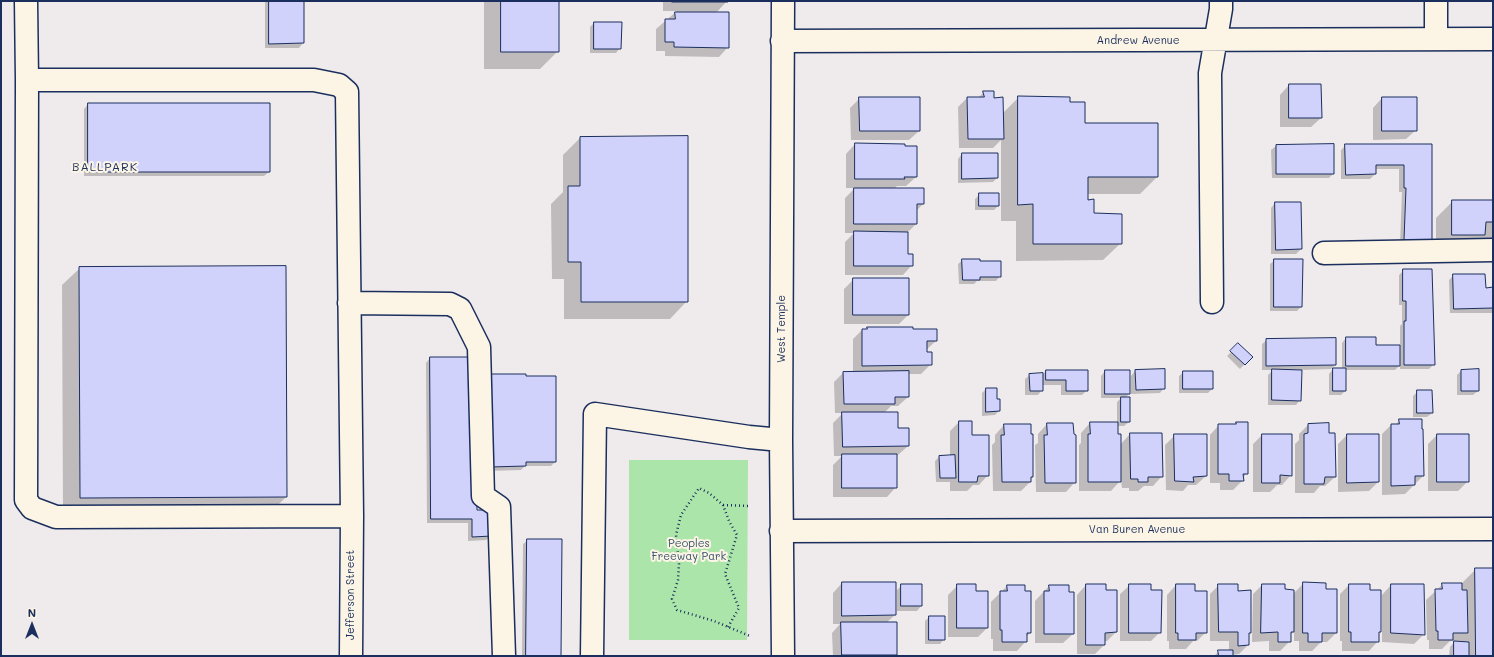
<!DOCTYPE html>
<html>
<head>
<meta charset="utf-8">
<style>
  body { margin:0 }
  #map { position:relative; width:1494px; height:657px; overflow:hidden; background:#efeaec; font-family:Mali,sans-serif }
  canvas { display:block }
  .frame { position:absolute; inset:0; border:2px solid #1b2f5e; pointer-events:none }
  .north { position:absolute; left:12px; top:605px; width:40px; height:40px; -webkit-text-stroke:3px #fcf5e5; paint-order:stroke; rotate:0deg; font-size:11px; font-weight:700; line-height:16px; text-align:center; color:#1b2f5e }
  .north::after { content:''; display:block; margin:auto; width:14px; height:18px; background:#1b2f5e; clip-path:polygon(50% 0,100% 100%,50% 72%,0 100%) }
</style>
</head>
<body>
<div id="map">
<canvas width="1494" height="657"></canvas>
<div class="frame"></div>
<div class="north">N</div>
</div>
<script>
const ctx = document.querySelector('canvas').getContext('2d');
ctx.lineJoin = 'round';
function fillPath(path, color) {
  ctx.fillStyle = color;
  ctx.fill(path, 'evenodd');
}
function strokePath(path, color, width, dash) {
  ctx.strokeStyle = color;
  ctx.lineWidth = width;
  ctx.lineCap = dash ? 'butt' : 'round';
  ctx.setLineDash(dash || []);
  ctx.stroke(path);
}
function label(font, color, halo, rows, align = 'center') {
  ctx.font = font + ' Mali,sans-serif';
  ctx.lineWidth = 4;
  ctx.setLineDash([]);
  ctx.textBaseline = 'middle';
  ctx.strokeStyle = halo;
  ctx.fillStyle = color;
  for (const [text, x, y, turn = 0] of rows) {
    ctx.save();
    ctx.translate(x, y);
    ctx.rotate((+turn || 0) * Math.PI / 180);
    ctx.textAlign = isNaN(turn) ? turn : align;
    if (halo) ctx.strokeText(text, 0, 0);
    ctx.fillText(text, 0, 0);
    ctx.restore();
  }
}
fillPath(new Path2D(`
  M629,460h119l-1,180h-118z`), '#abe5a9');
fillPath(new Path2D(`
  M265,1h38v42l-4,5h-34z
  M484,1h74v50l-18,18h-56z
  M663,1h64l-11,12 12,34 -9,10 -54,-1v-5h-9v-22l21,-18h-14z
  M1108,1h11l-11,1z
  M594,23l26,25 -4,5h-26v-26z
  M1289,85l32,33 -10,9h-31v-32z
  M984,92l9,7 9,15 17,-17 50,6 15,21 73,53 -17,17h-53v7l6,13 28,29 -18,17 -87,1v-40h-15v-81l-8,8h-34l-1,-41 9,-9h11z
  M860,98l59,33 -10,9h-58l-1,-32z
  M1382,98h34v32l-10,9 -33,1v-32z
  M88,104l181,68 -5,4h-180v-67z
  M580,138l107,163 -17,18h-106v-40h-12l-1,-75 12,-12v-37z
  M855,144l61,33 -10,9h-9l-3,3 29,15 -7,7v13l-9,9v22l5,10 -9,10h-58v-33l9,-9h-9v-35l10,-10h-9v-34z
  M1333,145v29l-4,4h-57l-1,-28 5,-4z
  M1346,145h85v95l-4,5h-27l2,-53h-3v-23h-24v5l-5,5h-29v-29z
  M962,154l35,24 -4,4 -35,1v-24z
  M980,194l18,12 -4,4h-19v-11z
  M1453,201h40v50h-5v-12h-8l-13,13h-31v-34z
  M1275,203h25l1,46 -5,5h-25v-46z
  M963,260l37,16 -4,5h-19l-3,3h-15l-1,-20z
  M1275,260l26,47 -4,4h-27v-47z
  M80,268l206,229 -17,17 -206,1 -1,-230z
  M1404,270l30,94 -5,5h-29v-4l-5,5h-50v21l-4,4h-12v-21l4,-5h9v-26l4,-5 29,8h25v-20l2,-2v-19h-3v-30z
  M1454,275l31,14 8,-1v25h-43l-1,-33z
  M853,280l55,35 -9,9h-55v-35z
  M862,330h50l24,11 -10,9 5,14 -10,10h-13v23l-10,9h-7l-7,7 13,16 11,17 -10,9h-2v32l-9,10h-54v-32l9,-9h-8l-1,-33 10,-10h-8l-1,-31 9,-9h10v-34z
  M1267,340l68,25 -4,4 -30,1 -1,30 -4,5h-28v-30l5,-5h-11v-26z
  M1238,345l13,12 -11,12 -13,-13z
  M430,358l46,153 15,25 -5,4 -18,1v-18h-41l-1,-160z
  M1046,371h41v19l-5,5h-21v-10h-19v5l-4,5h-13v-16l5,-4 13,-1z
  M1105,371l24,23 -4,4 4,24 -5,4h-7l3,19 10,-11 32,42 -9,10h-9l-6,5h-9v-3h-7l-1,-8 -10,11h-32v-46l2,-2v-10l9,-10h27v-21l4,-4h-20v-22z
  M1135,371l29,17 -4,5 -29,1v-18z
  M1461,371l17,20 -5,4h-16v-20z
  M1184,372l28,17 -4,4h-29v-17z
  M525,377l30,85 -4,4h-26l-4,4 -35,1z
  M986,389l10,11 3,11 -4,4 -13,1v-23z
  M1418,391l14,22 -5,4h-14v-21z
  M1400,420l23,56 -18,18 -23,1v-61l9,-9h4z
  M959,422l12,14 17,39 -9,10h-6l-6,6h-17v-9h-14l-1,-21 5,-5h10v-25z
  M1237,423l9,51 -3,4v2l-10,10h-13v-7h-10v-48l9,-10h15z
  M1047,424l28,58 -9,10h-30l-1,-47 3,-2v-9z
  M1004,425l28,51 -2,2v4l-9,9h-28l-1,-46 3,-3v-7z
  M1308,425l20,9h6l1,43 -10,9h-5l-6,7h-19v-49l4,-4v-6z
  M1175,435l31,41 -10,9h-8l-5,6 -17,-1 -1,-45z
  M1262,435l29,40 -9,10h-5l-7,7h-17v-48z
  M1347,435h31v47l-9,9 -31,1v-48z
  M1437,435l31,46 -10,10h-30v-47z
  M528,540l32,116h-38l1,-112z
  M1476,569h17v87h-44l1,-9 5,-6h-5l-8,8h-13v-9h-2l-1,-40 17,-16h18z
  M842,583l53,32 -9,8 10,32 -1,1h-62l-1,-23 8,-9h-7v-31z
  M1304,583l21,7 11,43 -9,9h-6l-9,9h-13v-10h-5v-10l-4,4v6l-10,10h-11v-10l-17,1 1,-48 9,-9 31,9z
  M902,585l19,21 -4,5h-20v-21z
  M958,585l17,7 12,36 -9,9h-30v-42z
  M1086,585l30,47 -9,9h-3v4l-9,9h-18v-59z
  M1130,585l30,47 -9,9h-31v-47z
  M1176,585l18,7 12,40 -9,9h-4l-7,8h-17v-8h-2v-46z
  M1219,585l18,7 13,40 -2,2v11l-9,9 -7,1v1h-18l5,-5h10v-10h-19v-47z
  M1349,585l31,46 -2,2v8l-9,10h-27v-10h-2v-47z
  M1391,585l33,49 -10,10 -32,-2v-47z
  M1007,586l23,47 -4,4v4l-9,10h-24v-12h-2v-37z
  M1049,586h19l5,48 -10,9h-28v-42z
  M929,617l15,22 -4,5h-15v-23z`), '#0003');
const building = new Path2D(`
  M269,1h35v42l-35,1z
  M501,1h58v51h-58z
  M672,1h56v1h-56z
  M675,12h54v36l-55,-1v-5h-9v-23h10z
  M594,22h28l-1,27h-27z
  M1289,84h32l1,34h-33z
  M983,91h11v7l9,-1 1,42h-36l-1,-42h17z
  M1018,96l52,1v5h15v21h73v54h-70v23l6,-1v14l28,1v30h-89v-40l-15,1z
  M859,97h61v34h-60z
  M1382,97h35v34h-35z
  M88,103h182v69h-182z
  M688,136v166h-107v-40h-13v-76h12v-49z
  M855,143l50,1v2h12v31h-13l1,2h-50z
  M1334,144v30h-58v-29z
  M1345,144h87v96h-28l2,-52h-2v-23h-28v9l-30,1z
  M962,153h36v25l-36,1z
  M854,188h70v16h-7v20h-63z
  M979,193h20v13h-20z
  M1452,200h41v22h-7l-1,13h-33z
  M1275,202h26l1,47 -26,1z
  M854,231l54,1v22h5v12h-59z
  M962,259h18v2h21v16h-21v3h-17z
  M1274,259h29l-1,48h-28z
  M286,266l1,231 -207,1 -1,-231z
  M1403,269h29l3,96h-31v-44h2v-20h-3z
  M1453,274h32l1,14 7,-1v21l-39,1z
  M853,278h56v37h-56z
  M867,327h46v2h24v12h-10v11h5v13l-70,1v-37h5z
  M1346,337h30v8h24v21h-54z
  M1336,338v27l-70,1v-27z
  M1238,343l15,14 -8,8 -15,-14z
  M430,357h46l1,153h14l1,26 -20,1v-18h-41z
  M1333,368h13v23h-13z
  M1165,369v20l-29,1 -1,-20z
  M1272,369l30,1 -1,31 -29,-1z
  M1479,369v22h-18v-21z
  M1046,370h42v21h-22v-11h-20z
  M1105,370h25v24h-25z
  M909,371v26h-14v7h-51l-1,-32z
  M1183,371h30v18h-30z
  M1043,373v18h-13l-1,-17z
  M490,374h36v2h30v86h-30v4l-36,1z
  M986,388h11v11h3v12l-14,1z
  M1417,390h15l1,23h-16z
  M1121,397h9v25h-9z
  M842,412h56v16h11v18l-66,1z
  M1399,419h23v10h1l1,47h-9v9l-24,1v-62h8z
  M959,421h13v14h17v41h-11l-1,6h-18z
  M1090,422h28v12h3v48h-33v-48h2z
  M1236,422h12v52h-5l1,7h-15v-7h-11v-50h18z
  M1047,423h26l1,11 2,1v48h-31l-1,-48h3z
  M1329,423v10h6l1,44h-11l-1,7h-20v-50l4,-1v-9z
  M1004,424h27v10h2v43h-2v5h-29l-1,-47h3z
  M1130,433h32l1,44h-15v5h-10v-3h-7z
  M1174,434h33v42l-14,1 1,5 -19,-1z
  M1262,434h30v42l-12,-1v8h-18z
  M1347,434h32v48l-32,1z
  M1437,434h32v48h-32z
  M842,454h55v34h-55z
  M955,455l1,23h-16l-1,-22z
  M527,539h35l-1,117h-35z
  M1475,568h18v88h-17z
  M842,582h54v33l-54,1z
  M1303,582l23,1v6h11v44h-15v9h-14v-9h-5z
  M1442,583h20v7h5l1,43h-15v7h-15v-9h-2l-1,-42h7z
  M901,584h21v22h-21z
  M957,584h19v7h12v37h-31z
  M1086,584h20v6h11v42l-12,1v12h-19z
  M1129,584h22v6h11l-1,43h-32z
  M1176,584h19v7h12v42h-11v7h-18v-7h-2z
  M1218,584h20v7l13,-1v43h-2v12l-11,1v-14h-19z
  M1262,584h23v5l9,1v42h-3v10h-13v-10l-17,1z
  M1349,584h21v6h11v42h-2v10h-28v-10h-2z
  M1391,584h33l1,51 -34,-2z
  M1007,585h18v6h6v42h-4v9h-25v-12h-2v-39h7z
  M1049,585h20v7h5v42h-30v-43h5z
  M929,616h16v24h-16z
  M841,622h56v33h-55z
  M1454,641l15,1v14h-15z
  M1218,650h15v6h-14z`);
fillPath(building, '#d0d2fb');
strokePath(building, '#1b2f5e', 1);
const minor = new Path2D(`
  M26,1l1,79
  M783,1l-2,439 2,216
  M1436,1v38
  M782,41l711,-2
  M1324,253l169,-3
  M1212,302l-2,-229 11,-64v-8
  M349,303l101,1 10,5 19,38 4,149 16,11 5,149
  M781,531l712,-2
  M351,656l1,-140 -5,-424 -8,-7 -25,-5h-287l-1,420 6,8 24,9 296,-1
  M592,656l3,-242 154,23 32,3`);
strokePath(minor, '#1b2f5e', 25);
strokePath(new Path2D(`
  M723,505l27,1
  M728,627l11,-19 -14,-34 12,-39 -8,-14 -6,-16 -14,-12 -10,-5 -18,27 -5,20 3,29 -1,16 -6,19 5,11 37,11 36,15`), '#1b2f5e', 2.5, [1, 3]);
strokePath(minor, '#fcf5e5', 22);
label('11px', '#1b2f5e', '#fcf5e5', [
  ["Andrew Avenue",1138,41],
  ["West Temple",782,329,-90],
  ["Van Buren Avenue",1137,530],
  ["Jefferson Street",351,595,-90]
]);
label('11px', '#38536d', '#fcf5e5', [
  ["Peoples",689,544],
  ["Freeway Park",689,557]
]);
ctx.letterSpacing = '1px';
label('12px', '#1b2f5e', '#fcf5e5', [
  ["BALLPARK",105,167]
]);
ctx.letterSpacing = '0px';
</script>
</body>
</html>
